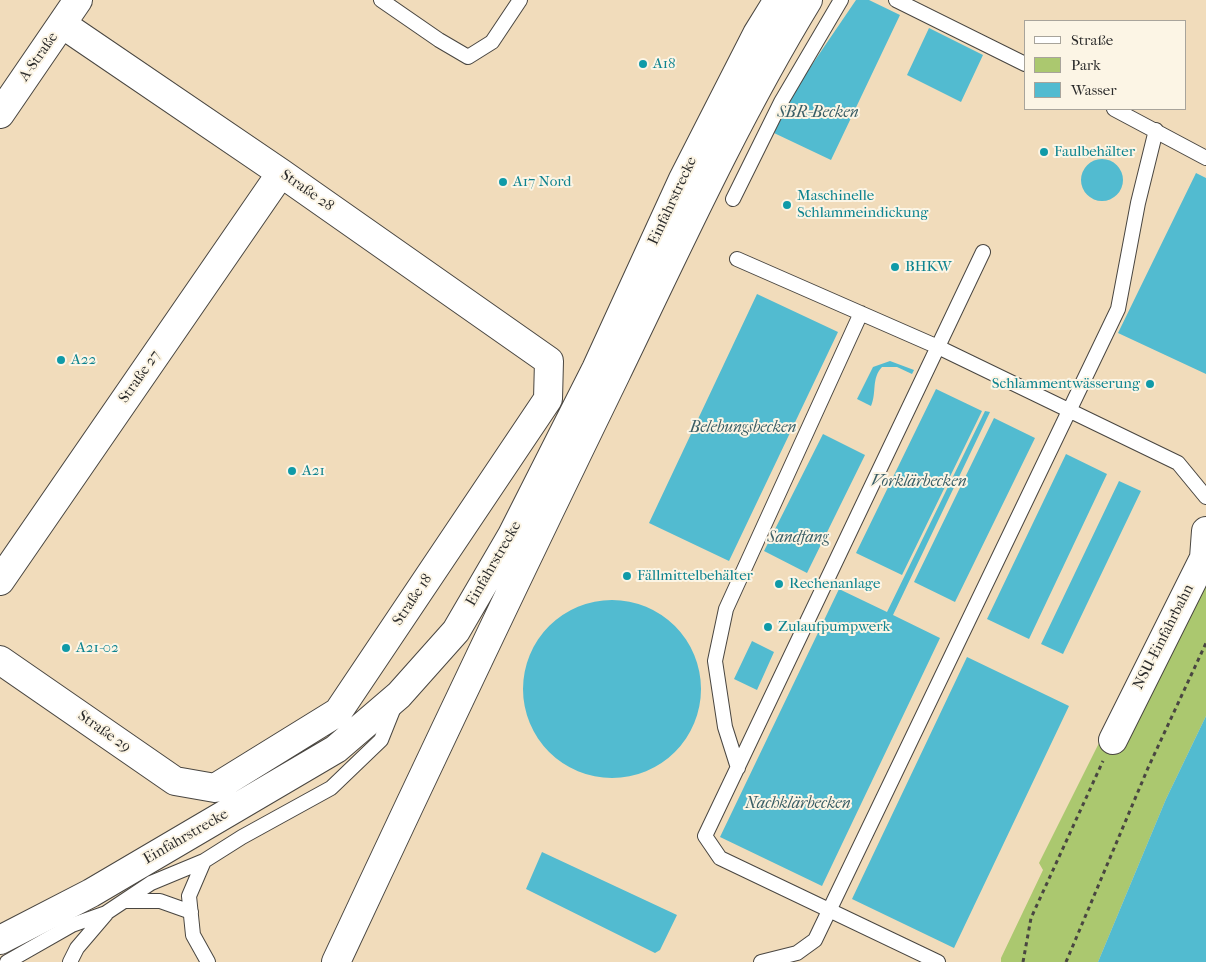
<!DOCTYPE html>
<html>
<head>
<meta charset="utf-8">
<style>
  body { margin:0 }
  #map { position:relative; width:1206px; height:962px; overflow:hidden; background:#f1dcbb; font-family:"IM FELL French Canon",serif }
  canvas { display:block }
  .legend { position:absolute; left:1024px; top:20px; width:162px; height:90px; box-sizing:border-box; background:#fcf5e5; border:1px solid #a8a49b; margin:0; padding:6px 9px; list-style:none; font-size:15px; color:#2b2b2b }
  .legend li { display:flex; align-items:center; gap:10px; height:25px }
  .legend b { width:25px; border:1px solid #a8a49b }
</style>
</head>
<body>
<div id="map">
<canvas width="1206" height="962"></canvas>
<ul class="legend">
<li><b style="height:6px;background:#fff"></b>Straße</li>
<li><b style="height:14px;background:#abc86f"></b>Park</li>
<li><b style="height:14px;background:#52bbd0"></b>Wasser</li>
</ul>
</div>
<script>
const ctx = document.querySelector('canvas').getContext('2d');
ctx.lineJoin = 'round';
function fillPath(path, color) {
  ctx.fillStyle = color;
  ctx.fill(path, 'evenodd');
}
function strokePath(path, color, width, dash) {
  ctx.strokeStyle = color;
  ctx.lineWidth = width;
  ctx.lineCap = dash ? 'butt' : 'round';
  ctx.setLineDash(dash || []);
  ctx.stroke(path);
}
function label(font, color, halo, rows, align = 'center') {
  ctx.font = font + ' "IM FELL French Canon",serif';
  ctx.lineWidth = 4;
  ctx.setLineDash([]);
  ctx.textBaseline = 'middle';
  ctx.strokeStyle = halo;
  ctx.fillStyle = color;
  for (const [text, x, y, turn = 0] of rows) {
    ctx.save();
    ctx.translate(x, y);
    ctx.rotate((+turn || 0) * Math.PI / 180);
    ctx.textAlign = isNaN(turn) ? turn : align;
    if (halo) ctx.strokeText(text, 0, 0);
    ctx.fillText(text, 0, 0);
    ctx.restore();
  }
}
fillPath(new Path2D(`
  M1188,565l18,9v142l-40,83 -68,163h-97v-4l42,-88 -4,-7z`), '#abc86f');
fillPath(new Path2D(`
  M856,0h13l31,15 -69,145 -57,-27 20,-42z
  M929,28l54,27 -22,47 -54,-27z
  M1081 180a21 21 0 1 1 42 0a21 21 0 1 1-42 0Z
  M1196,173l10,5v196l-88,-41z
  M757,294l81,38 -109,229 -80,-38z
  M890,361l24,9 -2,4 -15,-7h-15c-11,12 -5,25 -11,39l-14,-7 16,-32z
  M936,389l46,22 -80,164 -46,-22z
  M985,411l5,1 -97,203 47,23 -118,248 -102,-49 119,-248 48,23z
  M994,418l41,20 -80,164 -41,-20z
  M823,434l42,21 -58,118 -43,-22z
  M1066,454l41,20 -78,165 -42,-20z
  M1119,481l22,10 -78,163 -22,-10z
  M523 689a89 89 0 1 1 178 0a89 89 0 1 1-178 0Z
  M752,641l22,11 -17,38 -23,-11z
  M967,657l102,49 -115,242 -102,-49z
  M1206,716v246h-108l68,-163z
  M542,852l135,63 -17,35 -5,3 -129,-64z`), '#52bbd0');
const service = new Path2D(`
  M381,0l58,40 29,17 24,-15 28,-42
  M896,0l129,64
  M1114,109l92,49
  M733,199l48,-97 60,-102
  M737,259l201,88 240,116 28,34
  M738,768l-13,-41 -10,-66 11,-52 135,-296
  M126,901h34l31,11
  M7,962l65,-37 34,-12 45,-30 53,-22
  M70,962l7,-14 29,-34
  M208,962l-15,-27 -4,-39 15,-35 38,-24 89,-49 50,-48 14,-35
  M761,962l36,-9 18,-13 303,-631 20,-106 18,-73
  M938,962l-218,-104 -15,-22 278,-584`);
const minor = new Path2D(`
  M0,114l78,-114
  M0,581l281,-408
  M0,660l175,121 40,7 123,-76 210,-313 1,-38 -268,-188 -219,-149
  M1113,740l91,-182 2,-27
  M0,940l91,-47 245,-144 63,-54 57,-64 56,-96 84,-166 87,-190 74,-145 21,-34
  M336,962c92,-197 185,-393 280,-588 61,-126 119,-254 192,-374`);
strokePath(service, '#494641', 16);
strokePath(minor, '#494641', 30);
strokePath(new Path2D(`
  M1023,962l8,-44 72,-157
  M1066,962l82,-194 58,-125`), '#494641', 3, [4, 4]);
strokePath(service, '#fff', 14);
strokePath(minor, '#fff', 28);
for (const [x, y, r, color] of [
  [643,64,5,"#0f9aa8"],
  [1044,152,5,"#0f9aa8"],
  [503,182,5,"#0f9aa8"],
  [787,205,5,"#0f9aa8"],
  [895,267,5,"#0f9aa8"],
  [61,360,5,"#0f9aa8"],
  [1150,384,5,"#0f9aa8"],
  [292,471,5,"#0f9aa8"],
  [627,576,5,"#0f9aa8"],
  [779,584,5,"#0f9aa8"],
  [768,627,5,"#0f9aa8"],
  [66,648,5,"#0f9aa8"]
]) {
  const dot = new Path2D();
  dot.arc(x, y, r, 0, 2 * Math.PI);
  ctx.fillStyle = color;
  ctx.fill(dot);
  strokePath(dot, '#fcf5e5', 2);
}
label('15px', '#2b2b2b', '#fcf5e5', [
  ["A-Straße",39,57,-55],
  ["Straße 28",307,191,35],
  ["Einfahrstrecke",673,201,-65],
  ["Straße 27",140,377,-55],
  ["Einfahrstrecke",494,564,-60],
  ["Straße 18",413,600,-56],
  ["NSU-Einfahrbahn",1164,637,-63],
  ["Straße 29",104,732,35],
  ["Einfahrstrecke",186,837,-30]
]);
label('15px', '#0d838f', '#fcf5e5', [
  ["A18",653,64],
  ["Faulbehälter",1054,152],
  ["A17 Nord",513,182],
  ["Maschinelle",797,196],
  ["Schlammeindickung",797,213],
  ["BHKW",905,267],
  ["A22",71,360],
  ["Schlammentwässerung",1140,384,"right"],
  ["A21",302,471],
  ["Fällmittelbehälter",637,576],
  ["Rechenanlage",789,584],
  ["Zulaufpumpwerk",778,627],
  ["A21-02",76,648]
], 'left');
label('italic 16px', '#395d65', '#fcf5e5', [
  ["SBR-Becken",818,113],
  ["Belebungsbecken",743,428],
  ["Vorklärbecken",919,482],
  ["Sandfang",798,538],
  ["Nachklärbecken",798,804]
]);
</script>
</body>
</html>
